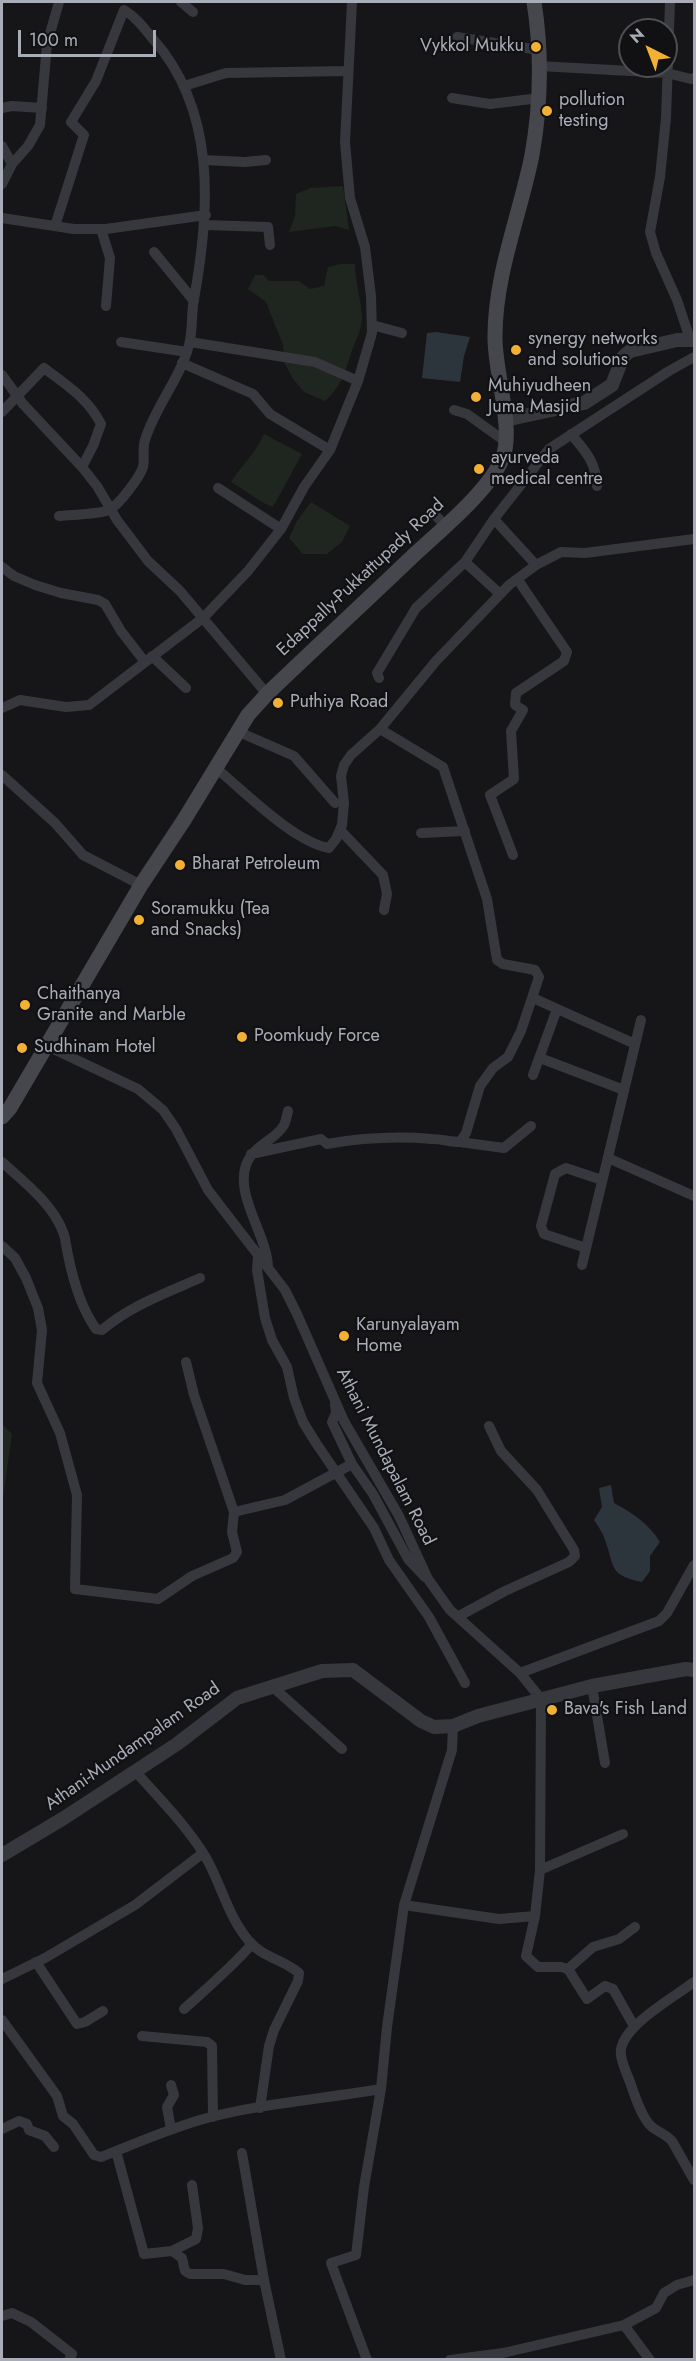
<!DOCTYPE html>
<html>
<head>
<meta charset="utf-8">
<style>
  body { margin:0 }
  #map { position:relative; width:696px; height:2361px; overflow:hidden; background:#161618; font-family:Jost,sans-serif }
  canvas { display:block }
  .frame { position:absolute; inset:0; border:3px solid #a8adb8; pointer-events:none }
  .north { position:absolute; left:618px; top:18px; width:60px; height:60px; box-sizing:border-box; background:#111113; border:2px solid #4d4f55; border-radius:50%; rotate:318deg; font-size:16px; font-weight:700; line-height:24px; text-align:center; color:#a8adb8 }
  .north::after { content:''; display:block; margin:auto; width:21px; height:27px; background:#f2b134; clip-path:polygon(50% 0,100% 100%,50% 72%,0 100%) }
  .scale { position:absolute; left:18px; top:30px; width:138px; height:27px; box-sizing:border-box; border:3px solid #a8adb8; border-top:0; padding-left:8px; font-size:18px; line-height:21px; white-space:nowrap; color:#a8adb8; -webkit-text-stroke:4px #111113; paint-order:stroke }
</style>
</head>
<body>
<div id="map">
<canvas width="696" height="2361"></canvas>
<div class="frame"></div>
<div class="north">N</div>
<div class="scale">100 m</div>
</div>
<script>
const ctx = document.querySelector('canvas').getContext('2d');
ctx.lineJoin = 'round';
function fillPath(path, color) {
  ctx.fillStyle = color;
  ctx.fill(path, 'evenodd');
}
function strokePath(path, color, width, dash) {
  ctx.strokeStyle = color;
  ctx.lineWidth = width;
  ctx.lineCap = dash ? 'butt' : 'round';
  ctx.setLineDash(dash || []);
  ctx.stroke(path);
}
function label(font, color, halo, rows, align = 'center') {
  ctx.font = font + ' Jost,sans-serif';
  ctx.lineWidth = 4.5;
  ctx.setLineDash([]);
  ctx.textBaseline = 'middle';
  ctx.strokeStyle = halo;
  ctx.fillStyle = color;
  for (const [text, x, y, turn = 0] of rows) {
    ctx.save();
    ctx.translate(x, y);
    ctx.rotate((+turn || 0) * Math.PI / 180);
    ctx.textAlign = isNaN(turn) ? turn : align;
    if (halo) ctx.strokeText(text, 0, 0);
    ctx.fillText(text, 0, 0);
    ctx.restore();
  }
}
fillPath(new Path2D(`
  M343,186l6,44 -14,-4 -46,6 6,-16 1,-22 15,-6z
  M340,264h15c0,18 6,34 7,52 0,16 -8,26 -12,41 -6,18 -10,31 -25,44l-21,-9 -11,-13 -9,-17 -1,-17 -17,-43 -18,-13 7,-14h8l6,6h30l11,8 14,-3 4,-19z
  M264,434l38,20 -29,53c-17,-6 -27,-17 -42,-25 11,-17 25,-29 33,-48z
  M311,502l39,24 -8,16 -15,12h-24l-14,-16 8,-17z
  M2,1424l10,10 -10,71z`), '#1e261f');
fillPath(new Path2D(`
  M436,332l34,5 -6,19 -4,26 -38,-4 5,-45z
  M611,1485l3,18c20,11 34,20 46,39l-10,14v15l-8,11c-34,-7 -27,-15 -37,-42 -2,-7 -7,-14 -11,-20l8,-13 -3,-19z`), '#2c353c');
strokePath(new Path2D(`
  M181,2l12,10
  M670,2l-4,116 -6,59 -10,55 6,21 21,47 13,39
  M457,37l82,13
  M539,66l128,7 24,6 3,-1
  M184,86l42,-13 121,-2
  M452,98l38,6 50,-6
  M2,108l10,-2 30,2
  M2,146l10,18
  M204,160l41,2 21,-2
  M2,184l10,-20 16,-18 12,-21 7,-81 12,-42
  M2,218l72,11h32l100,-14
  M205,225l63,2 2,18
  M55,226l29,-91 -13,-13 25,-41 28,-71c12,7 20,18 29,29 64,72 57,172 41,260 -3,15 -1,31 -5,46 -9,34 -34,62 -44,95 -3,9 0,18 -2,27 -3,10 -24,38 -34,43 -8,4 -39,5 -50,6
  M101,229l9,29 -4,48
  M154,252l40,49
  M372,325l30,8
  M121,342l66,10
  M190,342l125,20 43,19
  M182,363l71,31 17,20 60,36
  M2,375l21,29 59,63 15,19 20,34 31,41 32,30 87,103
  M454,410l13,4 39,28
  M2,412l42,-44c22,17 44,30 57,56l-8,22 -11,21
  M571,434c15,18 25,28 26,52
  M218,488l63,41
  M433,513l13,13
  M494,519l42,46
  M465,562l35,32
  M2,567l12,9 21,9 26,8 37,7 7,4 16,27 24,31
  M152,656l34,32
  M379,678l-2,-5 39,-65 49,-46 29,-43 55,-70 120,-78 25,-14
  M2,708l18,-8 46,7 23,-2 114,-87 45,-47 33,-42 23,-42 26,-37 28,-69 14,-48 -1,-37 -6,-49 -15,-49 -5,-56 7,-140
  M239,732l55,24 41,47
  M217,769c28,23 77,73 112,79l7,-9 6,-14 2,-22 -3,-27 3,-11 7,-10 29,-26 56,-68 73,-76 27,-20 25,-13 24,1 109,-14
  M2,775l53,48 28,32 58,30
  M340,830l43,45 4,19 -3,16
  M421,833l44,-2
  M513,855l-23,-60 24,-16 -3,-48 12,-21 -8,-5 1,-12 48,-32 3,-9 -49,-72
  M533,998l102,46
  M47,1046l91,43 25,21 13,19 32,61 77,100 12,24 47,107 55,95 29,63 22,31 70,63 21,26 -1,171 -5,46 -9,40 12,11h23l7,2 25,-22 26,-8 16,-12
  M540,1058l84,32
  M533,1075l24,-66
  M460,1142l44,6 27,-22
  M251,1154l70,-15 6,5c34,-6 70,-8 105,-5 10,0 18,3 28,3l6,-9 14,-47 13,-18 15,-11 13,-26 18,-54 -4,-7 -32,-6 -6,-4 -10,-61 -44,-132 -63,-38
  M608,1158l86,38
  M2,1162c21,19 51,42 61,70 3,7 3,15 5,23 5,25 13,53 28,74l6,1c28,-24 64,-37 98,-52
  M2,1246l13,12 11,20 12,30 4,22 -5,53 23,50 17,62 -2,94 83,10 34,-23 41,-18 4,-6 -5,-20 2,-20 -40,-117 -8,-33
  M586,1248l-42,-14 -3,-8 14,-52 11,-6 36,12
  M258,1257l-1,13 8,48 7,22 15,27 7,31 9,24 13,21 58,85 15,32 40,57 36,66
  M582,1265l59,-245
  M268,1267c-1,-32 -33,-71 -22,-102 7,-20 30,-25 38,-40 2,-4 3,-10 4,-14
  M335,1404l1,9 -4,9 20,42
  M234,1512l51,-12 67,-36 21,30 35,65 17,18
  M459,1616l46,-25 64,-29 6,-6 -1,-6 -37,-60 -36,-39 -12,-25
  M520,1673l139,-52 8,-8 27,-48
  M592,1686l13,77
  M274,1688l68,61
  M135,1771c24,27 51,54 70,85 16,27 23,61 44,85 13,16 35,19 50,32l-1,8 -24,49 -5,16 -9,62
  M540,1870l83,-36
  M404,1905l95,14 36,-3
  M36,1962l41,62 8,-2 18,-11
  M568,1969l19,30 18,-13 8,3 21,37
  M2,1979l43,-21 90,-53 68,-52
  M694,1982c-19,15 -77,46 -73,73 1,9 6,19 9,27 5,14 10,31 19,42 7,8 16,9 23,17l22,39
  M184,2009c23,-21 47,-41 68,-65
  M2,2020l55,76 6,20 10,8 21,31 7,2c33,-13 65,-27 99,-37 56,-16 122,-21 181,-31
  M142,2036l65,6 5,4 1,71
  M171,2085l3,10 -7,12 4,22
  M2,2129l17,-8 8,3 2,6 16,6 9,11
  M116,2151l28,103 28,-3 10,7 3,13 5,3h34l21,6h19
  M242,2153l22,127 17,80
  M172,2251l24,-12 2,-11 -6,-43
  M2,2316l10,-3 19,9 41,32 -3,6
  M624,2325l26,35
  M367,2360l-36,-97 25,-8 8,-68 17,-98 6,-62 17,-122 48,-155 1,-24
  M450,2360l53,-7 121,-28 32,-17 8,-15 13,-8 17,-5`), '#37383d', 10);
strokePath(new Path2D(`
  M505,420l79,-17 28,-18 11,-28 7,-6 47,-11h17
  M2,1855l62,-37 113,-74 60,-46 85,-27 31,-1 68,51 13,6 19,-1 25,-10 114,-30 94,-17 8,1`), '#37383d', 14);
strokePath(new Path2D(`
  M2,1117l8,-9 131,-223 43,-65 64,-105 19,-21c49,-47 99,-93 148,-140 26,-24 75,-64 88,-97 11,-30 -9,-87 -8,-121 0,-62 25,-121 37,-181 9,-51 10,-102 2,-153`), '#45474d', 15);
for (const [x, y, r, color] of [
  [536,47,6,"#f2b134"],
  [547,111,6,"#f2b134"],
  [516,350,6,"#f2b134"],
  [476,397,6,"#f2b134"],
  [479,469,6,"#f2b134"],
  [278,703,6,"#f2b134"],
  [180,865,6,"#f2b134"],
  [139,920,6,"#f2b134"],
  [25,1005,6,"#f2b134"],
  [242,1037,6,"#f2b134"],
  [22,1048,6,"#f2b134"],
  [344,1336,6,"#f2b134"],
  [552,1710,6,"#f2b134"]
]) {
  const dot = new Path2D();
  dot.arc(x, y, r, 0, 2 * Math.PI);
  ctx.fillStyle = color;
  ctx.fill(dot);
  strokePath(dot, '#111113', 2);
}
label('18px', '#a8adb8', '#111113', [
  ["Vykkol Mukku",524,47,"right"],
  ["pollution",559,101],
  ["testing",559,122],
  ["synergy networks",528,340],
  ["and solutions",528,361],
  ["Muhiyudheen",488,387],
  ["Juma Masjid",488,408],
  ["ayurveda",491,459],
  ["medical centre",491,480],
  ["Puthiya Road",290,703],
  ["Bharat Petroleum",192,865],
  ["Soramukku (Tea",151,910],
  ["and Snacks)",151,931],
  ["Chaithanya",37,995],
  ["Granite and Marble",37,1016],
  ["Poomkudy Force",254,1037],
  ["Sudhinam Hotel",34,1048],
  ["Karunyalayam",356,1326],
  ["Home",356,1347],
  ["Bava's Fish Land",564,1710]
], 'left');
label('18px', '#a8adb8', '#111113', [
  ["Edappally-Pukkattupady Road",361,578,-43],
  ["Athani Mundapalam Road",385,1457,63],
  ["Athani-Mundampalam Road",133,1747,-35]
]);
</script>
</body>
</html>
